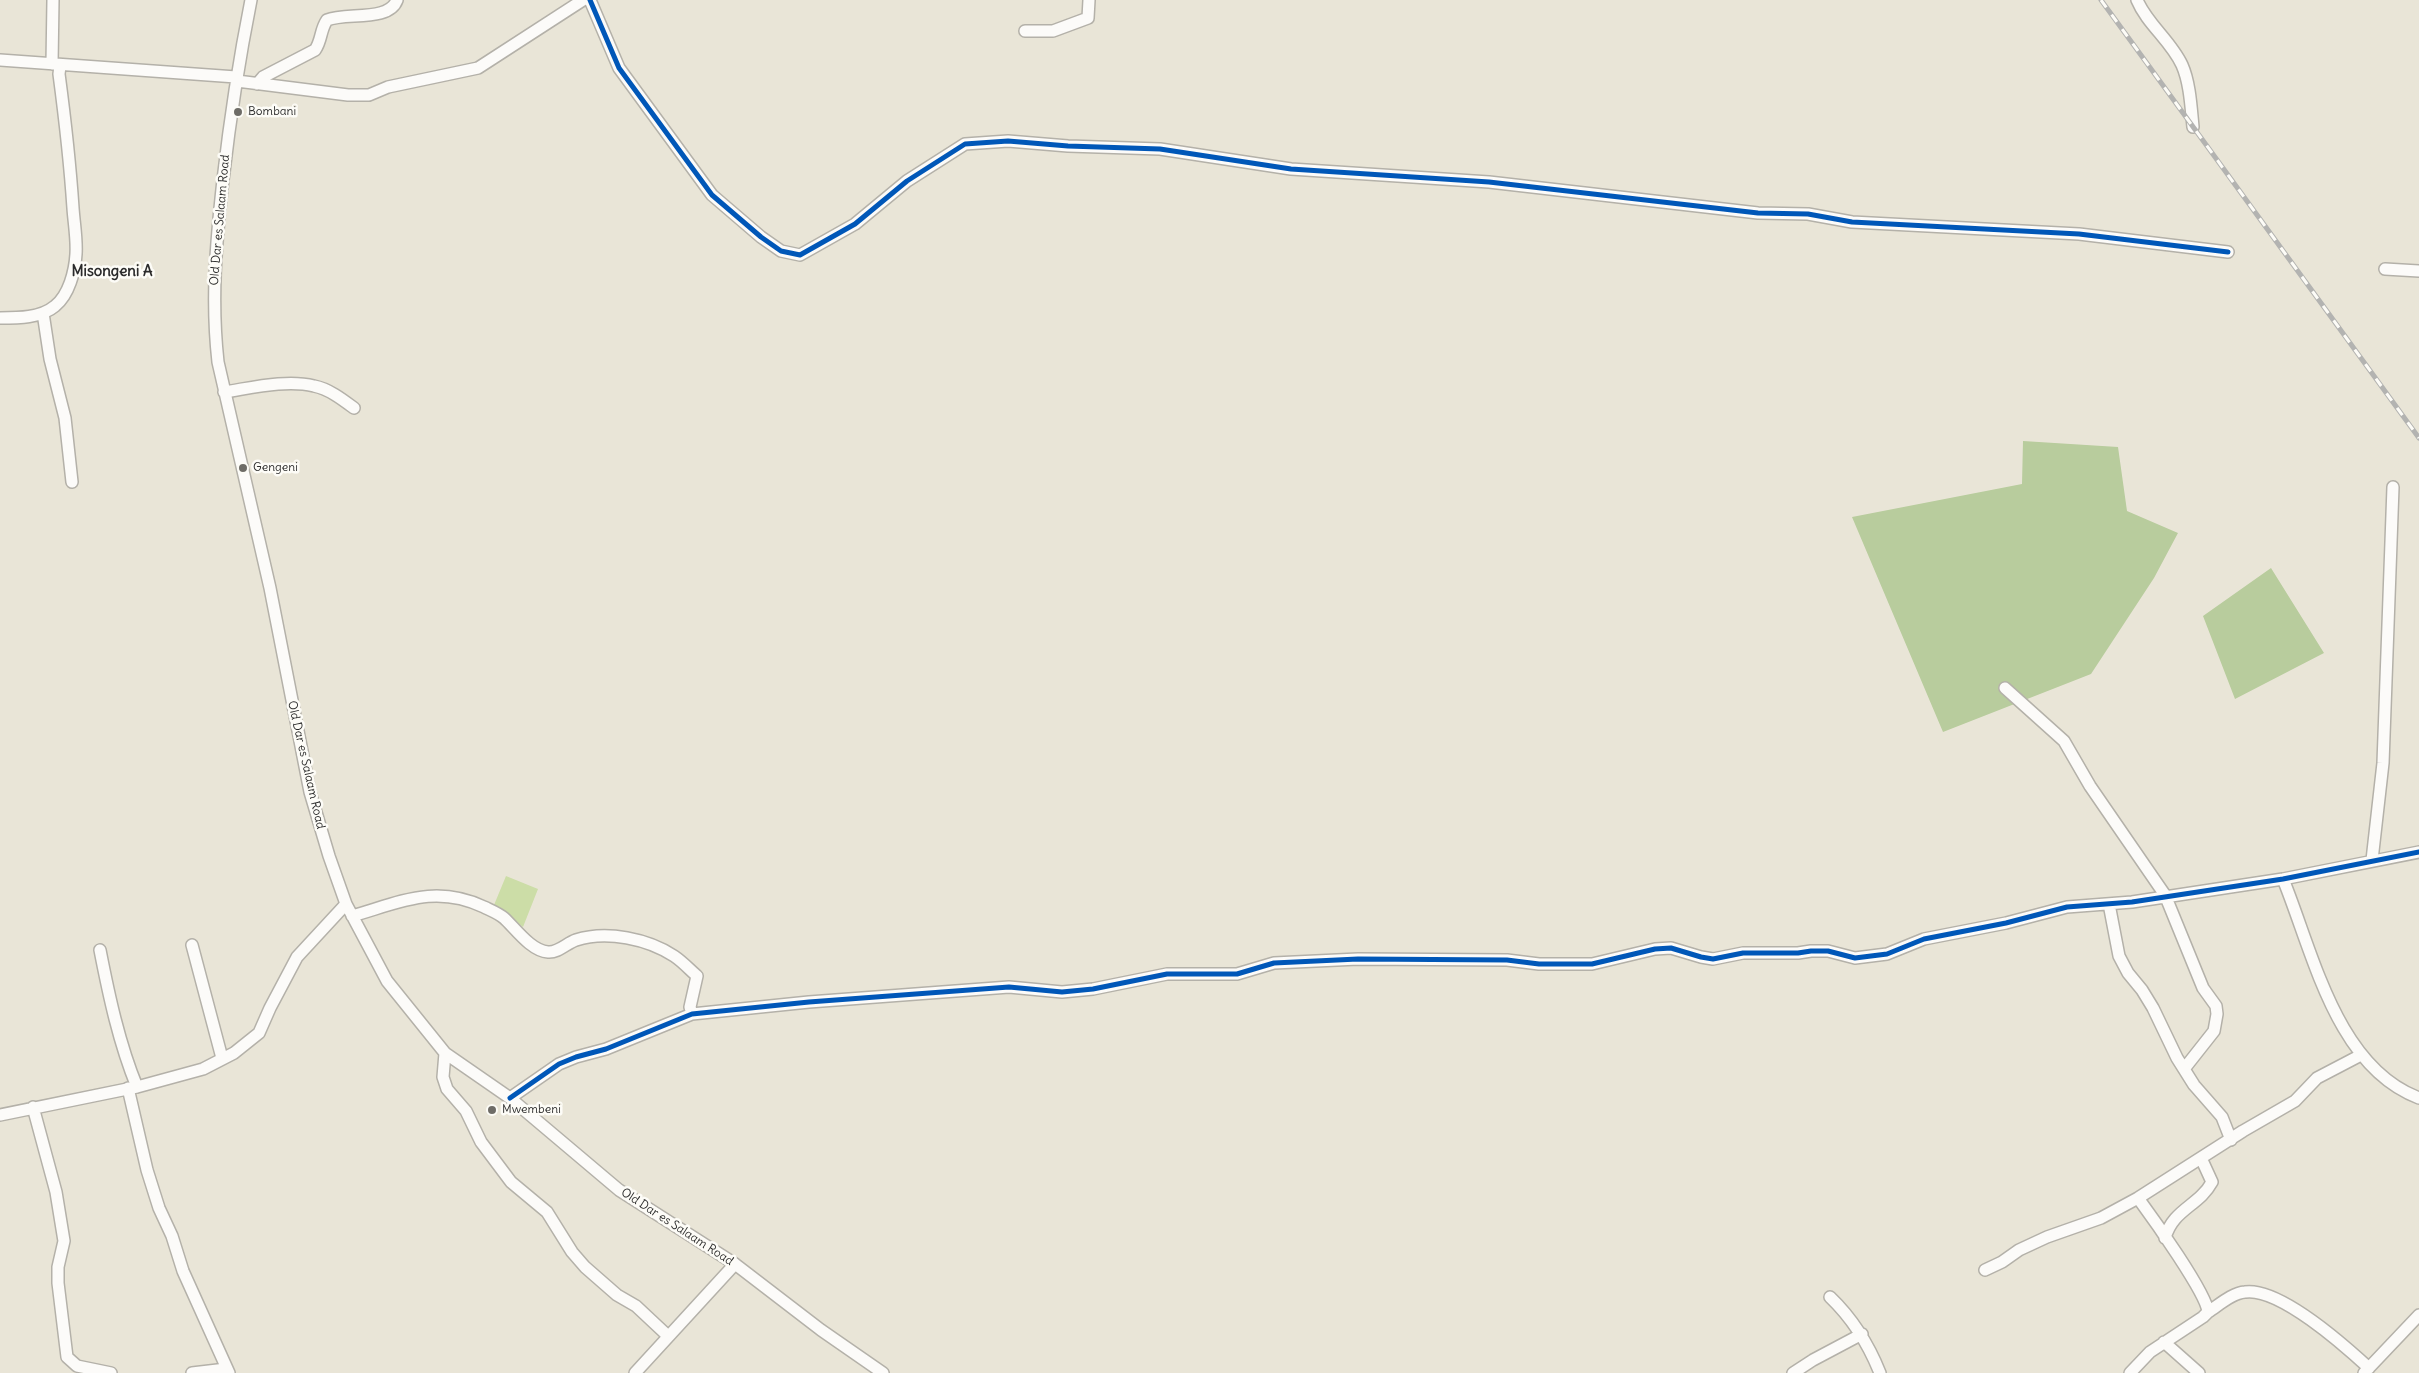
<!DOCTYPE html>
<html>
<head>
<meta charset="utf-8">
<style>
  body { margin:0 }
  canvas { display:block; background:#e9e5d7 }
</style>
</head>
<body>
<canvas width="2419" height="1373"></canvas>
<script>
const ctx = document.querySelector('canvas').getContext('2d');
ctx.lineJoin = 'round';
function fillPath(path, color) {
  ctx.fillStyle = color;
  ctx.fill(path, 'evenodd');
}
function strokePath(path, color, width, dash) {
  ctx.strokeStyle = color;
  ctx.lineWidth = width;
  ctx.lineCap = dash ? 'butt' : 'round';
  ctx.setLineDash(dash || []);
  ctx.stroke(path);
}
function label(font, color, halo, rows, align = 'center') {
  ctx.font = font + ' Delius,sans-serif';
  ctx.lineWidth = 5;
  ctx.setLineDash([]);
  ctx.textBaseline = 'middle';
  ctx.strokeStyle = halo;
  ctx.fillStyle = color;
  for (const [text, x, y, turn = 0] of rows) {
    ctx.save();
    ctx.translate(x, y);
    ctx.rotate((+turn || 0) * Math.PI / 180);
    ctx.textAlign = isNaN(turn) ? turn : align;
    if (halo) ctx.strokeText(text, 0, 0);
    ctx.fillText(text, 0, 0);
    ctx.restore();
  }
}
fillPath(new Path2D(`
  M506,876l32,13 -15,38 -29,-22z`), '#ccdda7');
fillPath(new Path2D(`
  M2023,441l95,6 9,64 51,22 -24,45 -63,96 -148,58 -91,-215 170,-33z
  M2271,568l53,85 -89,46 -32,-83z`), '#b8cc9d');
const minor = new Path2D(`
  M251,0c-12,60 -21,119 -28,180 -7,63 -12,120 -5,182l52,226 40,204 19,64 17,48 41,77 58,72 65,45 109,92 116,74 86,66 62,43
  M590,0l29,68 93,127 49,42 20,14 19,4 55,-31 52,-43 58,-37 43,-3 60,5 92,3 131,20 198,13 269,31 50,1 44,8 227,12 149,18
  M2137,0c10,24 34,41 45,65 8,18 9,42 11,62
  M1025,31h28l35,-13 1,-18
  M0,60l236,17
  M52,64l1,-64
  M237,81l111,14h21l19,-8 90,-19 105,-68
  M257,84l6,-7 52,-27c7,-10 5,-20 12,-30 19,-8 62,2 70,-20
  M2385,269l34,2
  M43,313l7,46 15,59 7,64
  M0,318c18,0 41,0 55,-12 14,-11 20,-35 21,-52 1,-15 -2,-31 -3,-46 -3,-45 -8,-89 -14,-134l1,-8
  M224,392c27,-4 63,-13 90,-6 15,3 28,13 40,22
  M2005,688l59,53 26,45 75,109 38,93 13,18 1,8 -3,17 -30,38
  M2372,860l11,-97 10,-276
  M2283,879c30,73 53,188 136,219
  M2109,904l10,52 9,17 14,17 11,18 24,50 17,27 28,32 9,23
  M352,916c49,-14 83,-32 132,-9 6,3 14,6 20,11 11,10 27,33 44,34 10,1 19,-9 28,-12 31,-10 72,-1 98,16 9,6 16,14 23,20l-7,31 2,7
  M192,945l30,113
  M100,950c9,46 19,93 37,137
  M445,1053l-2,24 4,12 19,22 15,31 30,40 36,30 25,40 13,15 32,28 19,11 32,30
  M128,1088l19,82 12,38 13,28 11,35 46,102
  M510,1098l49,-34 17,-7 30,-8 86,-35 117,-12 200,-15 53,5 31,-3 74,-15h70l37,-11 84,-4 149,1 32,4h53l63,-15 16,-1 30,9 12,2 30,-6h55l13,-2h17l27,7 32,-4 37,-15 82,-16 61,-16 65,-5 151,-23 136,-27
  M33,1107l23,85 8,49 -6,26v16l9,74 10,9 34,7
  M0,1115l137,-28 66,-18 31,-16 25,-20 11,-25 27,-51 49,-53
  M2165,1238c8,-29 34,-32 47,-56l-11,-24
  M1985,1270l17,-8 17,-12 28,-13 54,-19 37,-20 105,-67 52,-30 22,-23 44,-23
  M1830,1297c23,22 38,46 50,76
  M2208,1312c11,-7 24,-19 37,-20 34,-5 99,53 124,76
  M2164,1342l35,31
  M192,1373l34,-4
  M635,1373l100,-109
  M1793,1373l20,-13 49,-26
  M2130,1373l20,-21 53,-35 5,-5c-1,-18 -56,-95 -70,-114
  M2364,1373l55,-58`);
strokePath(minor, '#b4b1a9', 14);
strokePath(minor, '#fcfbf9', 11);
const rail = new Path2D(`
  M2101,0l318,438`);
strokePath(rail, '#b3b3b1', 5);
strokePath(rail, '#fdfcf7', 3, [9]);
strokePath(new Path2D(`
  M590,0l29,68 93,127 49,42 20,14 19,4 55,-31 52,-43 58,-37 43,-3 60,5 92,3 131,20 198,13 269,31 50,1 44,8 227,12 149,18
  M510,1098l49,-34 17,-7 30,-8 86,-35 117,-12 200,-15 53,5 31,-3 74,-15h70l37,-11 84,-4 149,1 32,4h53l63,-15 16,-1 30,9 12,2 30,-6h55l13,-2h17l27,7 32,-4 37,-15 82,-16 61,-16 65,-5 151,-23 136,-27`), '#0057b8', 5);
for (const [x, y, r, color] of [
  [238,112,5,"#6e6c67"],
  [243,468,5,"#6e6c67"],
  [492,1110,5,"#6e6c67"]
]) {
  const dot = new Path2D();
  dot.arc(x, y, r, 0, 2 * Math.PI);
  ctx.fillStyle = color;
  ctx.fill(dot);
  strokePath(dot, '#fdfcf7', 2);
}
label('12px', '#2b2b2b', '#fdfcf7', [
  ["Bombani",248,112],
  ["Gengeni",253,468],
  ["Mwembeni",502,1110]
], 'left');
label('12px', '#2b2b2b', '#fdfcf7', [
  ["Old Dar es Salaam Road",220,220,-85],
  ["Old Dar es Salaam Road",306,765,77],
  ["Old Dar es Salaam Road",677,1227,33]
]);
label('bold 15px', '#2b2b2b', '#fdfcf7', [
  ["Misongeni A",112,272]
]);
</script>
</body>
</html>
